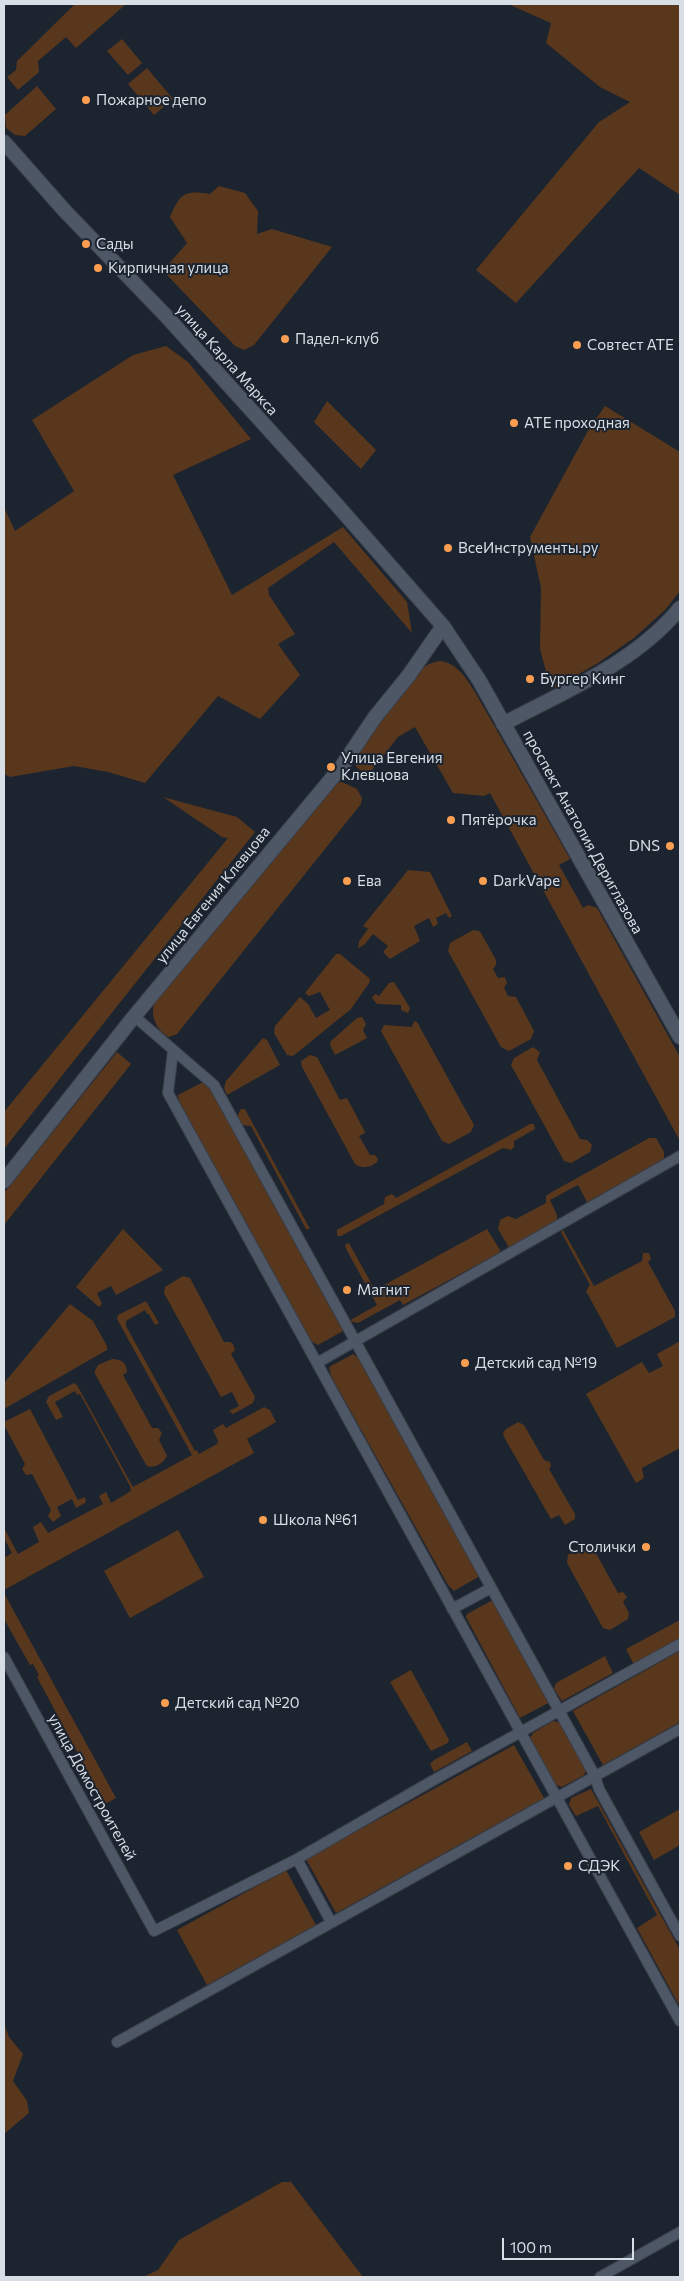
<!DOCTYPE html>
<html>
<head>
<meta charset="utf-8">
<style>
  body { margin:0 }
  #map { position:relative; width:684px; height:2281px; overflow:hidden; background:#1c2430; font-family:Commissioner,sans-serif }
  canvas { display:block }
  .frame { position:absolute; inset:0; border:5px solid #d8dee6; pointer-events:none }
  .scale { position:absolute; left:502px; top:2238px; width:132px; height:22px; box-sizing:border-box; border:2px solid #d8dee6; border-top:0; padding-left:6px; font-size:15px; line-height:18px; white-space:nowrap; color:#d8dee6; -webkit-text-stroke:4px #1c2430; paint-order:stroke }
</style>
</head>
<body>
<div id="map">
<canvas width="684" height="2281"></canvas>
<div class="frame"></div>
<div class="scale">100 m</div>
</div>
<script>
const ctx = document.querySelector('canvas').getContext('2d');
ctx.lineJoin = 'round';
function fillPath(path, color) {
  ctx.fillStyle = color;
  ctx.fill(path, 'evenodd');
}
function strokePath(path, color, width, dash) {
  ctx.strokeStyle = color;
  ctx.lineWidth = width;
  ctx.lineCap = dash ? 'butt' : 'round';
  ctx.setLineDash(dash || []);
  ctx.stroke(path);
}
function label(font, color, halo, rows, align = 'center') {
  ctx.font = font + ' Commissioner,sans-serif';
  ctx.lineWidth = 4;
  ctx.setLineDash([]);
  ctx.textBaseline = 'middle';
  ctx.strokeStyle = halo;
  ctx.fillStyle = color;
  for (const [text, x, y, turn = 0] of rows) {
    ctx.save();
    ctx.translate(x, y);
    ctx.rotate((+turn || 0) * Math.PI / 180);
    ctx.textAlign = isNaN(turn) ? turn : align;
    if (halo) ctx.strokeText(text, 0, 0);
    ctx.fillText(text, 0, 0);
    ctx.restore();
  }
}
fillPath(new Path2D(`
  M75,4h51l-50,44 -10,-11 -28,24 1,11 -21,18 -11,-13 9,-7 1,-9z
  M508,4h172v191l-41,-27 -123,135 -40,-33 123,-148 31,-20 -30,-15 -54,-44 5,-20z
  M122,39l20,24 -14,12 -21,-24z
  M147,68l26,31 -19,16 -26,-31z
  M37,86l19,23 -31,27 -10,-1 -9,-7 -1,-13z
  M219,186l26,7 13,18 -1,23 15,-5 60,18 -78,98 -10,5 -9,-4 -69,-72 1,-8 20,-23 -17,-26c10,-24 15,-27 40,-23z
  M166,346l22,16 63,77 -78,36 59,120 111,-68 64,75 5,31 -78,-91 -66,46 1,7 26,39 -17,10 22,31 -40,44 -42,-23 -73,87 -37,-11 -34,-6 -64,11 -6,-3v-267l11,24 59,-40 -42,-71 101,-65z
  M327,401l49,49 -15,19 -47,-47z
  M605,406l75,46v139l-15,19 -31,28 -36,25 -47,27 -11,-41 1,-61 -11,-51 59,-108z
  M441,661c17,3 25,17 34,31l95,167 -11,6 24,43 5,-3 9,3 83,149v84l-190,-348 -6,3 -31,-3 -38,-66 -17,10 -26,33 -6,2c-6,-2 -12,-4 -11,-12 0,-7 8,-14 12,-19 18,-22 31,-48 50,-68 7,-7 14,-11 24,-12z
  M342,782l15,7 5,9 -1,6 -184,230 -8,3c-12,-5 -20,-23 -14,-36l181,-218z
  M163,797l74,20 18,15 -251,317v-37l224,-274 -6,-1z
  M408,870l22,2 22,44 -3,2 -3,-5 -10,5 2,6 -5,3 -4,-9 -15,8 6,15 -30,18 -7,-7 5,-6 -15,-12 -9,11 -6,3 1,-7 9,-12 -5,-3z
  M473,930l6,1 2,2 15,27v5l-3,4 5,9 7,-1 2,6 -3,5 4,8 8,1 18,34 -3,8 -22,12 -8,-4 -53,-96 2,-8z
  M336,954h4l30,25 -1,4 -18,26 -53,43 -5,4 -6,-1 -13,-22 1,-7 25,-29 8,7 8,14 14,-8 -10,-18 -11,4 -4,-3z
  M394,982l16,26 -2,5 -7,-3v-5l-24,-1 -5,-6 3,-4 4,2 10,-13z
  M362,1017l4,7 -3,6 4,8 -32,17 -5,-10 1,-4 26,-23z
  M414,1021l3,1 57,103 -3,7 -22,12 -7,-3 -61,-110 3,-6 28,2z
  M263,1038l4,2 13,25 -53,30 -3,-7 2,-7z
  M533,1047l7,5 -3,8 43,79 7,1 5,5 -2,7 -19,11 -7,-2 -53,-96 3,-7z
  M117,1052l14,12 -127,161v-32z
  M310,1055l7,2 23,43 7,-2 17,32 1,3 -6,3 11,19h5l3,4 -1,3c-7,6 -15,7 -22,2l-53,-97 -1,-6z
  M203,1082l5,3 134,244 1,2 -25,14 -7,-4 -132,-240 -1,-6z
  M241,1109h4l65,120h-4l-55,-103 -9,-1 -5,-8z
  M530,1124h4l1,5 -21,12v6l-3,3 -8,-2 -162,88h-4v-6l47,-26 1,-7 7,-3 4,4z
  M649,1138h7l8,14v7l-3,3 -74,40 -9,-17 -28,15 7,15v6l-46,27 -3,-2 -10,-17 2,-9 8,-4 8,3 30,-16v-7l4,-3z
  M123,1229l40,41 -47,25 -5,-9 -14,7 5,11 -3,3 -23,-20z
  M487,1229l13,21 -1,3 -96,52 -3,-5 -42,23 -9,-2 28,-16 -32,-58 1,-3 3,-1 26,47z
  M563,1230l31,56 48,-25 1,-8h6l2,6 -3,3 27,49v6l-58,31 -31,-57 4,-6 -29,-53z
  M183,1276l7,2 34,64h6l3,2 2,6 -4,4 24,43 -2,6 -20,11 -4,-3 10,-5 -7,-14 -11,5 -57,-104 1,-6z
  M146,1301l13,22 -4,2 -6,-11h-2l-2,-4 -19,11v5l69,125 2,-1 2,4 18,-10 1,-3 -5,-11 10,-6 3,4 38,-21 6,3 6,12 -29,17 7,14 -250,137v-32l8,-5 -8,-15v-10l14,26 21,-12 -6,-15 8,-5 7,11 55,-29 -4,-8 7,-4 5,11 20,-12 -1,-5 -50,-92 -3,1 -2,-4 -20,11 8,15 -7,3 -10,-18 3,-6 25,-13 3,2 56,102 59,-32 -75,-136 1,-4z
  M70,1304l23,17 14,25v4l-103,59v-26z
  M680,1341v107l-38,20 2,10 -8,5 -50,-89 56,-32 7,11 14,-7 -6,-12z
  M353,1354l7,5 118,212v6l-24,14 -6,-6 -117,-209 -2,-9z
  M112,1359c8,0 15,3 15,13l-4,3 29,53h6l4,5 -3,7 8,16c-3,7 -13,13 -20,10l-2,-3 -50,-89v-3l3,-6z
  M30,1409l48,91 7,-3 1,3 -1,3 -9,5 -4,-9 -15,8 4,9 -8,6 -5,-6 3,-6 -19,-36 -6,1 -4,-6 3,-5 -21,-39v-3z
  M518,1422l6,3 20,35 6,2 1,4 -2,3 26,45v5l-10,6 -6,-10 -8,4 -47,-82 -1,-4 3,-4z
  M178,1530l26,47 -74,41 -26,-47z
  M588,1544l4,2 26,47 5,-1 4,5 -4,5 6,11 -1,6 -18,11 -7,-2 -36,-65 1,-8z
  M4,1593l112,205 -11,6 -68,-127 2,-2 -6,-11 -3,1 -26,-46z
  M491,1601l3,2 56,99 -30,16 -54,-101 1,-3z
  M680,1620v20l-46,25 -8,-16z
  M680,1651v71l-77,43 -30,-54z
  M605,1656l8,17 -51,28 -8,-12 2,-6z
  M411,1670l38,70 -1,3 -17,8 -41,-69z
  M553,1721l9,2 24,47 -2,5 -22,12 -8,-3 -24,-46 3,-5z
  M467,1742l5,9 -38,21 -4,-8 4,-4z
  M514,1745l30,53 -208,115 -30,-54z
  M591,1789l89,161v57l-43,-79 20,-13 -59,-109 -22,10 -7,-11 2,-7z
  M680,1809v36l-26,15 -15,-28z
  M286,1870l30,55 -109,60 -30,-55z
  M4,2024l5,13 14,17 -10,27 14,20 2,12 -25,21z
  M282,2182h9l72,95h-220l15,-7 21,-30z`), '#59371c');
const street = new Path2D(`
  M134,1016l80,69 381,691 4,13 81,147
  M173,1051l-5,42 512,928
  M317,1363l363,-207
  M452,1609l39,-21
  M4,1657l150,274 143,-72 135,-78 248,-137
  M297,1859l34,63
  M117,2042l563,-313
  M600,2277l80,-45`);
const secondary = new Path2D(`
  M4,142l60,68 103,107 170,188 106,121 36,54 201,357
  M503,724c62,-33 132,-61 177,-116
  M4,1181l128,-162 210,-253 33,-49 34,-42 34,-49`);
strokePath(street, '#393f49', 12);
strokePath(secondary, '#393f49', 16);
strokePath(street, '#4e5765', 10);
strokePath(secondary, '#4e5765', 14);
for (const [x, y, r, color] of [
  [86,100,5,"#fb9e51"],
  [86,244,5,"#fb9e51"],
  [98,268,5,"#fb9e51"],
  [285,339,5,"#fb9e51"],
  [577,345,5,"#fb9e51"],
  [514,423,5,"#fb9e51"],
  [448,548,5,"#fb9e51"],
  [530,679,5,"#fb9e51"],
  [331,767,5,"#fb9e51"],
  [451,820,5,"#fb9e51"],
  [670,846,5,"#fb9e51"],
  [347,881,5,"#fb9e51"],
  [483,881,5,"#fb9e51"],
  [347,1290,5,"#fb9e51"],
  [465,1363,5,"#fb9e51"],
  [263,1520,5,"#fb9e51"],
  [646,1547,5,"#fb9e51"],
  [165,1703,5,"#fb9e51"],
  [568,1866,5,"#fb9e51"]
]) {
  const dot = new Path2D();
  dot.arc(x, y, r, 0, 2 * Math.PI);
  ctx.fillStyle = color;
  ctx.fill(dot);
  strokePath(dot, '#1c2430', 2);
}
label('15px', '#d8dee6', '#1c2430', [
  ["Пожарное депо",96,100],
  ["Сады",96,244],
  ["Кирпичная улица",108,268],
  ["Падел-клуб",295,339],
  ["Совтест АТЕ",587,345],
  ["АТЕ проходная",524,423],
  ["ВсеИнструменты.ру",458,548],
  ["Бургер Кинг",540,679],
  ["Улица Евгения",341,758],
  ["Клевцова",341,775],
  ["Пятёрочка",461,820],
  ["DNS",660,846,"right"],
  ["Ева",357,881],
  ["DarkVape",493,881],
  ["Магнит",357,1290],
  ["Детский сад №19",475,1363],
  ["Школа №61",273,1520],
  ["Столички",636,1547,"right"],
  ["Детский сад №20",175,1703],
  ["СДЭК",578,1866]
], 'left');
label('15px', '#d8dee6', '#1c2430', [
  ["улица Карла Маркса",227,360,48],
  ["проспект Анатолия Дериглазова",583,832,61],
  ["улица Евгения Клевцова",213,895,-51],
  ["улица Домостроителей",92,1787,61]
]);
</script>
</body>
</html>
